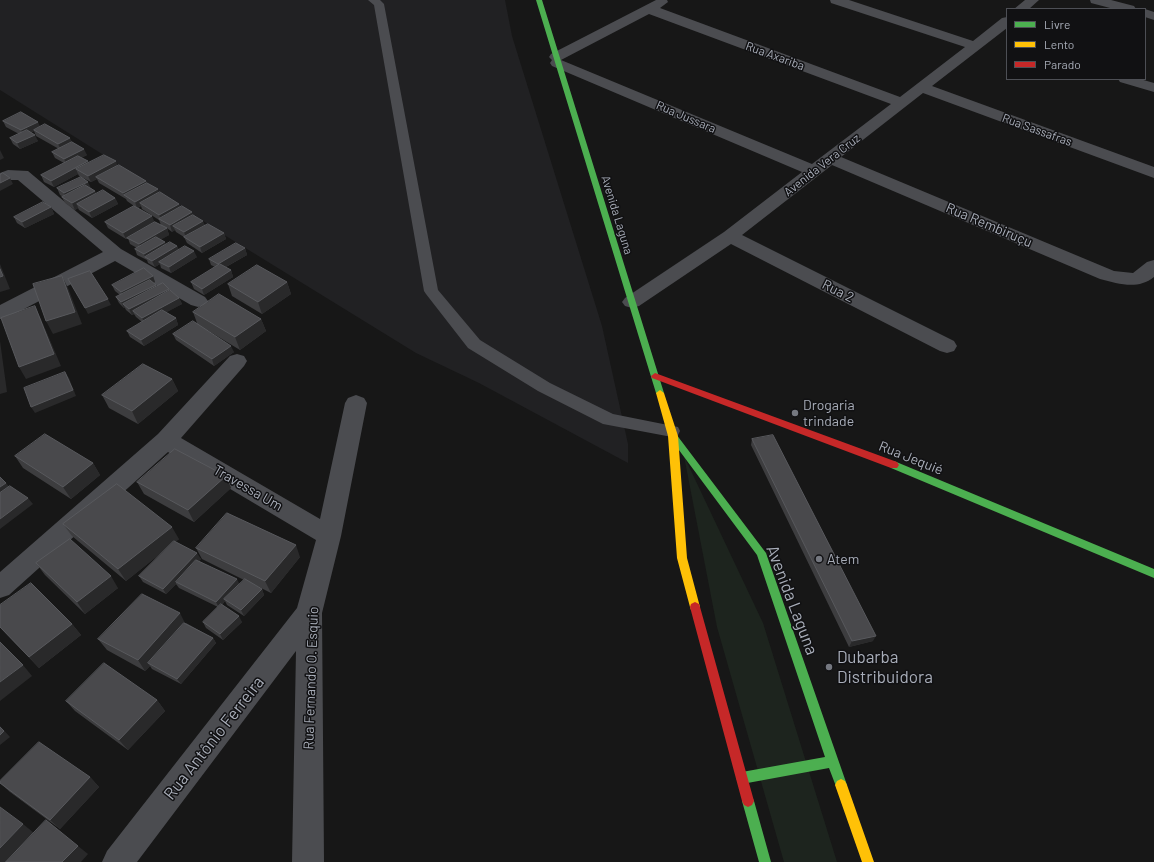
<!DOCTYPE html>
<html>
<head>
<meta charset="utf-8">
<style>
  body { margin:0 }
  #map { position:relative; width:1154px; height:862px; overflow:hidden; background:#171717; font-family:Barlow,sans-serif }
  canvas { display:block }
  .legend { position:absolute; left:1006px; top:8px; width:140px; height:72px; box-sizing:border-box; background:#111113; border:1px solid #4d4f55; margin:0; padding:5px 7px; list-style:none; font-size:12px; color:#a8adb8 }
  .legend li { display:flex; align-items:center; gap:8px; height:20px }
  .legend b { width:20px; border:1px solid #4d4f55 }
</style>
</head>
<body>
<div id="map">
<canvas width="1154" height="862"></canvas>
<ul class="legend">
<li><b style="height:5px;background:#4caf50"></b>Livre</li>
<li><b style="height:5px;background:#ffc107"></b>Lento</li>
<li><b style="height:5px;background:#c62828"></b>Parado</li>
</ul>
</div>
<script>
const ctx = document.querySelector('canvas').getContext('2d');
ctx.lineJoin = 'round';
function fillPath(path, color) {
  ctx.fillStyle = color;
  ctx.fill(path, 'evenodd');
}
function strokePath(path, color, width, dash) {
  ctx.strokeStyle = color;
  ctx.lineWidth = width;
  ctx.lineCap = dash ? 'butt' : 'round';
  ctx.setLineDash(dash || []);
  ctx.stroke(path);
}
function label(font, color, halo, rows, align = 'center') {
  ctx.font = font + ' Barlow,sans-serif';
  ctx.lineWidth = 3;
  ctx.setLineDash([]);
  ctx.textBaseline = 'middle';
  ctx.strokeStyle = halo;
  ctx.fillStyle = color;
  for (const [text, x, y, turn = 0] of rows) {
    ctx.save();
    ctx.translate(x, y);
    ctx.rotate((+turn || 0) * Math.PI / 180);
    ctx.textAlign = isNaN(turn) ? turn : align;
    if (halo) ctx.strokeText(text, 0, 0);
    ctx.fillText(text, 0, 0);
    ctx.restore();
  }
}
fillPath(new Path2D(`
  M0,0h505l7,36 90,290 26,118v19l-149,-80 -63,-30 -195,-120 -111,-74 -110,-69z`), '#212123');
fillPath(new Path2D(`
  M684,456l79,167 74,239h-53l-67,-235z`), '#1d241e');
fillPath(new Path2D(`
  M368,0h12l4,4 54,286 42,50 70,43 63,31 65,13 2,4 -2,4 -6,2 -69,-13 -65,-33 -70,-43 -42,-54 -2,-3 -50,-286z`), '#4b4c50');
fillPath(new Path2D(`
  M656,0h11l1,2 -8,6 240,89 65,-50 -134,-44 -1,-3h19l124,41 29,-23 5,-1v11l-75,58 222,81v11l-231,-85 -82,64 273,114 19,2 14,-11 7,-2v17c-16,13 -35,7 -54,2l-268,-114 -90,70 212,106 3,5 -3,5 -7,2 -7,-2 -209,-107 -92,62 -7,2 -7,-2 -3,-4 3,-4 99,-66 78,-60 -250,-106 -2,-3 2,-3 -3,-3 2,-3zM649,14l242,90 -79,60 -251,-104z
  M1025,0h14l-10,9h-15z
  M1090,0h21l23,6 2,3h-22l-23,-6z
  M1145,9l9,3v8l-9,-3z
  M1118,79h22l14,4v9l-34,-10z
  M8,170l20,1 93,78 84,48 3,4 -3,4 -7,2 -7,-2 -76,-44 -108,57 -7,1v-14l103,-53 -85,-72h-7l-11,4v-11z
  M237,354l7,2 3,5 -3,5 -63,72 139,81 25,-116 3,-5 8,-3 8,3 3,5 -26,133 -19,77 2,249h-32l4,-211 -159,211h-35l5,-11 190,-243 19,-68 -148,-88 -159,143 -9,3v-26l158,-138 72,-78z`), '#4b4c50');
fillPath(new Path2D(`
  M536,0h6l122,393 -1,2 -3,1 -4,-3z
  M673,433l3,1 90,119 81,232 -2,4 -4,2 -4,-2 -8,-21 -87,16 -4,-2 -2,-4 2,-4 4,-2 83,-15 -68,-202 -87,-117 -2,-2z
  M894,461l260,108v9l-263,-110 -2,-3 2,-3z
  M748,795l4,2 2,4 17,61h-12l-17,-61 2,-4z`), '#4caf50');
fillPath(new Path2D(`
  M660,390l4,3 14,43 9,122 13,49 -1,3 -4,2 -4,-2 -1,-3 -13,-49 -9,-122 -12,-43z
  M841,779l4,2 2,4 27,77h-12l-27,-77 2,-4z`), '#ffc107');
fillPath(new Path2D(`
  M655,373l242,89 2,3 -2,3h-6l-239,-90 -1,-2z
  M695,602l4,2 1,3 54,194 -2,4 -4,2 -4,-2 -2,-4 -52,-194 1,-3z`), '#c62828');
fillPath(new Path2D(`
  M3,121l37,5 32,16 15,13 -6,3 8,5 29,3 28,15 1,2 12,10 20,11 1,3 14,8 11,10 19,8 2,6 -24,14 -15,-10 -3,-6 -8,-5 -1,-2 -3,2 -5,-4 2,7 -8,4 5,6 11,1 2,4 18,7 -26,16 -10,-5 -1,-4 -5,3 -7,-4 -1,-3 -10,-5 -2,-6 2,-1 -7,-4 -2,-6 -2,1 -18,-11 -3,-6 29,-16 -7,-5 -1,-2 -27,-16 -2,-4 -6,3 -12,-6 -1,-2 -24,13 -10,-5 -3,-7 23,-12 -9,-5 -3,-6 7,-3 -23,-13 -2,-5 -3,2 7,8 -18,8 -7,-5 -3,-6 9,-4 -13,-7zM141,206l1,3 17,11 2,5 -6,-3 -17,-14z
  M57,188h34l4,3 1,3 19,4 3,6 -26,14 -13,-8 -1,-2 -3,2 -10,-7 -3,-6h1l-3,-2z
  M51,207l3,7 -29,14 -8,-5 -3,-6z
  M245,248l2,7 -21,12 5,3 2,7 -29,18 -10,-6 -3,-7 24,-15 -4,-2 -2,-6z
  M153,276l2,6 -1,1 3,3 13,4 9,8 3,6 -16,8 10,6 2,7 -34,21 -14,-9 -3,-6 15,-9 -6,-5 -2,-3 -2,1 -6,-5 -1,-2h-1l-5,-5 -3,-6 4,-2 -5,-4 -3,-6z
  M287,282l4,12 -29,20 -30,-18 -4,-12z
  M193,312l68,7 5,12 -26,19 -33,-20 27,22 -20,14 -38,-26 -3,-6 24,-11z
  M172,379l6,12 -40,33 -29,-16 -7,-13z
  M752,439l121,202 -24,6 -98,-202z
  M15,456l78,7 7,12 -29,24 -48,-31z
  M226,476l5,12 -37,34 -50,-28 -7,-12z
  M63,524l116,15 -4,3 26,17 -2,2 41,23 4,-4 -42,-21 -6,-11 104,9 -29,36 -18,-9 9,5 2,6 -20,21 -17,-11 -2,-4 -3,4 20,17 -19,18 -17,-12 -3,-6 15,-15 -39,-19 -3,-4 -10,10 -23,-12 -4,-6 32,-31 -45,36 -54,-45z
  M36,563l82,25 -33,26 -40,-39z
  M0,605l72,19 9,11 -42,33 -39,-41z
  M186,623l27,15 3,5 -35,41 -29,-15 -2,-3 -5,5 -38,-21 -9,-11z
  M157,700l8,11 -37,39 -53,-39 -9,-10z
  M90,777l9,10 -39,42 -50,-37 -10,-9z`), '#3d3d3f');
fillPath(new Path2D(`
  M38,122l3,6 -7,2v1l-10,5 -3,-6z
  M35,135l3,6 -18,8 -3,-6z
  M70,138l3,6 -12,6 -3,-6z
  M84,149l3,6 -20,10 -3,-6z
  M0,150l4,8 -4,2z
  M88,161l3,6 -15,2 2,5 -24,13 -3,-6z
  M116,161l2,6 -22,10 1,2 -6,3 -3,-6z
  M10,178l3,6 -13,7v-8z
  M146,181l2,7 -24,7 2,5 -3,-7z
  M88,182l3,6 -24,12 -3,-7z
  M158,189l2,7 -20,7 1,3 -4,2 -2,-6z
  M95,191l3,6 -21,7 1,4 -3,2 -3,-7z
  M115,198l3,6 -26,14 -3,-6z
  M179,204l3,6 -21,10 -2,-5z
  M51,207l3,7 -29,14 -3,-6z
  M192,212l3,7 -22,7 2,4 -3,2 -2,-7z
  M152,216l3,7 -29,16 -3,-6z
  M203,221l3,6 -20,11 -2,-6z
  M167,228l2,7 -27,16 -3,-7z
  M224,233l2,6 -24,14 -2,-6z
  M165,242l3,6 -23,9 1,3 -2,-6z
  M177,246l3,6 -21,10 1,2 -5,3 -3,-6z
  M245,248l2,7 -27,15 -2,-6z
  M194,251l3,6 -26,16 -2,-6z
  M0,264l10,25 -10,3z
  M231,270l2,7 -29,18 -2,-6z
  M62,276l6,12 14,36 -29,10 -7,-13z
  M153,276l2,6 -31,16 -3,-6z
  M287,282l4,12 -29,20 -4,-12z
  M156,285l3,6 -36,13 2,4h-1l-3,-6z
  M169,289l3,6 -39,16 1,3 -2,1 -3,-6z
  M179,298l3,6 -37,20 -3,-6z
  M108,299l3,6 -23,9 -3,-6z
  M35,306l6,13 20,47 -35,13 -7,-12z
  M176,318l2,7 -34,21 -3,-6z
  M261,319l5,12 -26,19 -5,-13z
  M0,341l7,51 -7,2z
  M231,346l3,6 -20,14 -2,-7z
  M65,372l4,6 7,18 -41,17 -4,-6z
  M172,379l6,12 -40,33 -6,-13z
  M93,463l7,12 -29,24 -8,-12z
  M226,476l5,12 -37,34 -6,-12z
  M6,483l5,6 -11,7v-9z
  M28,498l5,6 -33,25v-10z
  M172,527l7,12 -53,42 -8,-12z
  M296,545l4,12 -29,36 -6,-12z
  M197,553l4,6 -24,24 -1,-1v2l-10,10 -3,-5z
  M111,576l7,12 -33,26 -8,-12z
  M237,579l3,6 -16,14 1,2 -6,7 -3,-6z
  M262,589l2,6 -20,21 -3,-6z
  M180,613l6,12 -38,38 2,3 -5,5 -7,-11z
  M239,616l3,6 -19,18 -3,-6z
  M72,624l9,11 -42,33 -10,-11z
  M876,636l-3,5 -24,6 3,-6z
  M213,638l3,5 -35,41 -4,-5z
  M23,665l9,11 -32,25v-19z
  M157,700l8,11 -37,39 -9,-10z
  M0,726l10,11 -10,8z
  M90,777l9,10 -39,42 -10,-9z
  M23,824l11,9 -27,29h-7v-14z
  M78,846l10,8 -7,8h-19z`), '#29292a');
const building = new Path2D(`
  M21,112l17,10 -17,8 -18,-9z
  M45,124l25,14 -12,6 -24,-14z
  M27,130l8,5 -18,8 -7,-5z
  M72,142l12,7 -20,10 -12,-7z
  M104,155l12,6 -28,15 -12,-7z
  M78,156l10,5 -37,20 -10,-6z
  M119,165l27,16 -23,12 -27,-16z
  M3,173l7,5 -10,5v-8z
  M81,177l7,5 -24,11 -7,-5z
  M147,183l11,6 -23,13 -11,-7z
  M85,185l10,6 -23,12 -10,-6z
  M103,190l12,8 -26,14 -12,-8z
  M160,192l19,12 -20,11 -19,-12z
  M43,202l8,5 -29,15 -8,-5z
  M134,206l18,10 -29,17 -18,-11z
  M182,206l10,6 -22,13 -11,-6z
  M193,215l10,6 -19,11 -11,-6z
  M155,222l12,6 -28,16 -12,-6z
  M208,224l16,9 -24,14 -16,-10z
  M156,237l9,5 -21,12 -9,-5z
  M170,242l7,4 -25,15 -7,-4z
  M236,243l9,5 -27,16 -9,-5z
  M185,246l9,5 -25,16 -10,-5z
  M220,264l11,6 -29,19 -11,-7z
  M257,265l30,17 -29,20 -30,-18z
  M144,268l9,8 -32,16 -9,-7z
  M0,269l3,7 -3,1z
  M90,271l18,28 -23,9 -17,-29z
  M62,276l13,36 -29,9 -13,-37z
  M150,280l6,5 -35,17 -5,-5z
  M163,283l6,6 -40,20 -6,-5z
  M170,290l9,8 -37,20 -9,-7z
  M219,294l42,25 -26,18 -42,-25z
  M35,306l19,48 -35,13 -18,-49z
  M162,310l14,8 -35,22 -14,-9z
  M193,321l38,25 -19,13 -39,-25z
  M143,364l29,15 -40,32 -30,-16z
  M65,372l8,18 -42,17 -7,-19z
  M45,434l48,29 -30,24 -48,-31z
  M773,435l103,201 -24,5 -100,-202z
  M175,449l51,27 -38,34 -51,-28z
  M0,477l6,6 -6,4z
  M117,484l55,43 -54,42 -55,-45z
  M10,486l18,12 -28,21v-26z
  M227,513l69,32 -31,36 -69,-33z
  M70,539l41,37 -34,26 -41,-39z
  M174,541l23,12 -34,36 -24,-13z
  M196,560l41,19 -21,23 -40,-20z
  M245,579l17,10 -21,21 -17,-11z
  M31,583l41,41 -43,33 -29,-30v-22z
  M142,594l38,19 -42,47 -40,-21z
  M221,604l18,12 -19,18 -17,-12z
  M184,623l29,15 -36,41 -29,-16z
  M0,642l23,23 -23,17z
  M104,663l53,37 -38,40 -53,-39z
  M0,727l4,4 -4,4z
  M39,742l51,35 -40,43 -50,-37v-2z
  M0,807l23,17 -23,24z
  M46,820l32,26 -16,16h-56z`);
fillPath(building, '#49494c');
strokePath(building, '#58595d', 1);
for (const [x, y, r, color] of [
  [795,413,4,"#757880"],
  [819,559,4,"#757880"],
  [829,667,4,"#757880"]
]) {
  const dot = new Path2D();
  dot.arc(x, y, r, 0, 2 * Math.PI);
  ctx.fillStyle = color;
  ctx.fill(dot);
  strokePath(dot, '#111113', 1.5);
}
label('12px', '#a8adb8', '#111113', [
  ["Rua Axariba",775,56,20],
  ["Rua Jussara",686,117,23],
  ["Rua Sassafras",1037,130,20],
  ["Avenida Vera Cruz",822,165,-38],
  ["Avenida Laguna",617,215,73]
]);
label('14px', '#a8adb8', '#111113', [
  ["Rua Rembiruçu",989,225,23],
  ["Rua 2",838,291,27],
  ["Rua Jequié",911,458,22],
  ["Travessa Um",248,488,30],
  ["Rua Fernando O. Esquio",311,678,-88]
]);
label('14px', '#a8adb8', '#111113', [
  ["Drogaria",803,405],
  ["trindade",803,421],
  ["Atem",827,559]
], 'left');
label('17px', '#a8adb8', '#111113', [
  ["Avenida Laguna",792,600,69],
  ["Rua Antônio Ferreira",214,738,-52]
]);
label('17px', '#a8adb8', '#111113', [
  ["Dubarba",837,657],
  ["Distribuidora",837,677]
], 'left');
</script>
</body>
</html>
